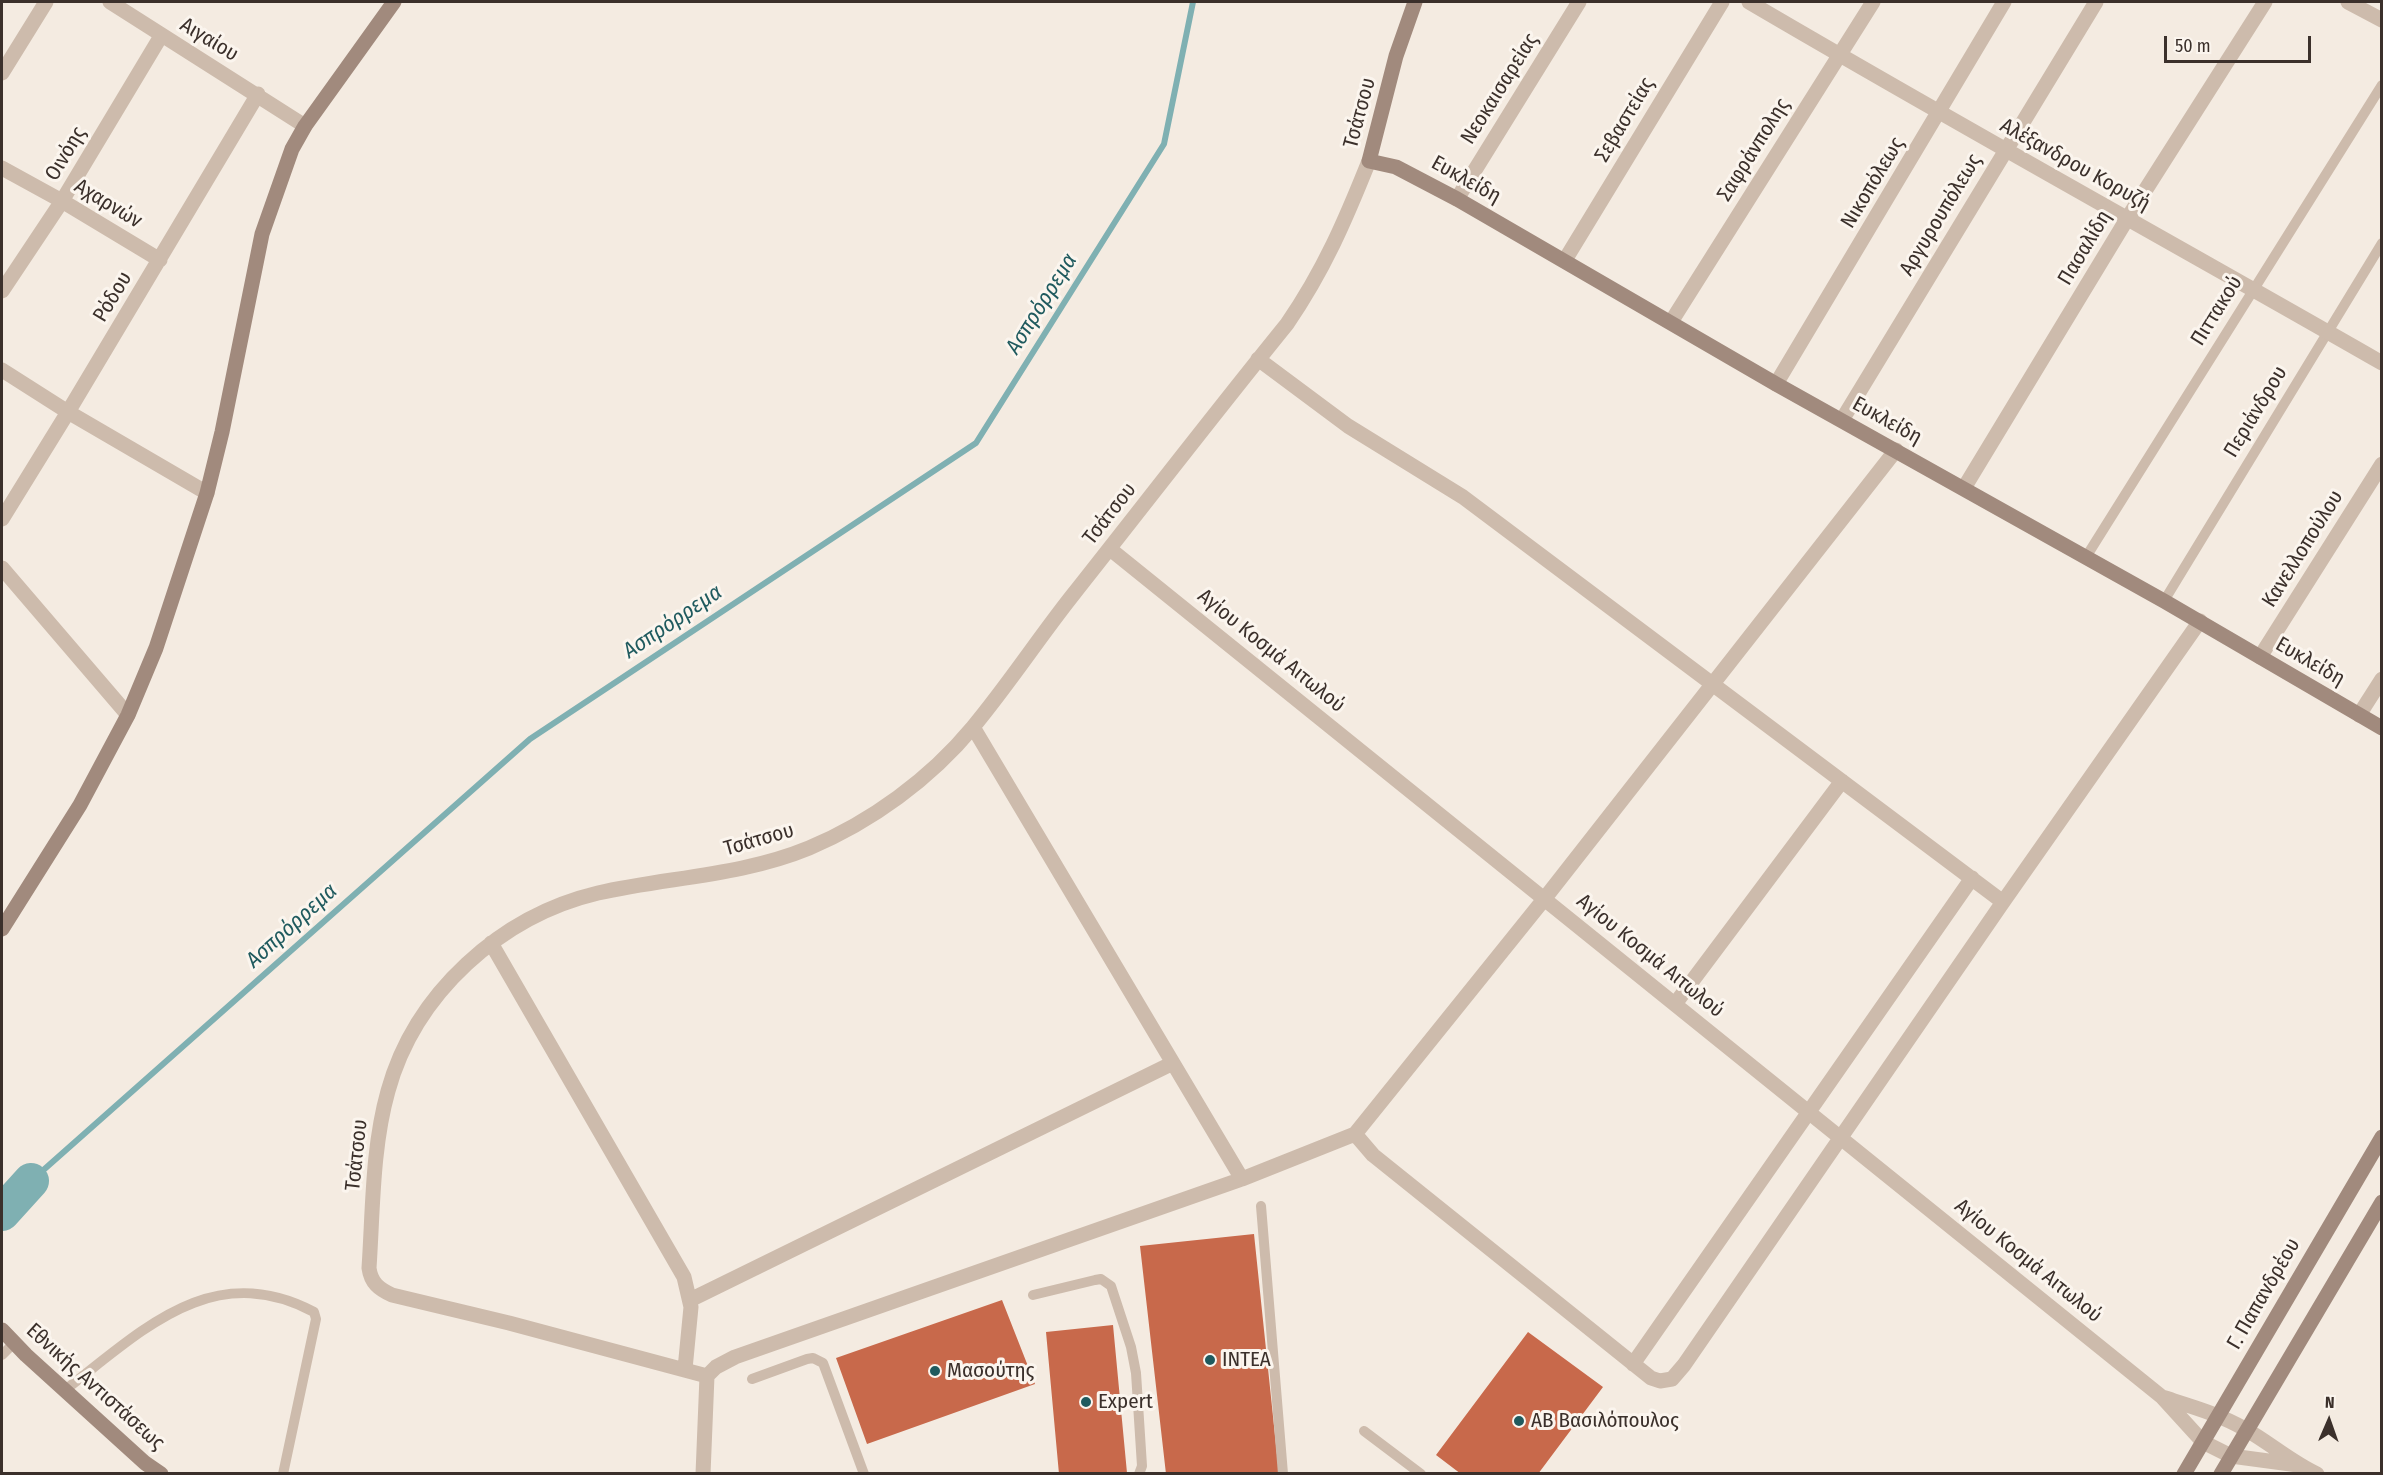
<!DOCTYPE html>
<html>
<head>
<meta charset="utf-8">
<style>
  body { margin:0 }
  #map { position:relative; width:2383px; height:1475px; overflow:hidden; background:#f4ebe1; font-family:"Fira Sans Condensed",sans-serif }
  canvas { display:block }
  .frame { position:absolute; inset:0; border:3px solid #3b302b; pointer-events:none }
  .north { position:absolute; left:2299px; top:1391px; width:60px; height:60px; -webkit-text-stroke:4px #fbf5ee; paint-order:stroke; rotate:2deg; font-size:16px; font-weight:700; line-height:24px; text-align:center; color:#3b302b }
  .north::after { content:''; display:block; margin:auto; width:21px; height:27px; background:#3b302b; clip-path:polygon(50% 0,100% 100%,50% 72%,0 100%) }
  .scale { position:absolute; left:2164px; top:36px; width:147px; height:27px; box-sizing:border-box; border:3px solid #3b302b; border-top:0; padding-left:8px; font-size:18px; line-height:21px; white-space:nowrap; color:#3b302b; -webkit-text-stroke:4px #fbf5ee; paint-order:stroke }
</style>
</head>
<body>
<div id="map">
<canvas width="2383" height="1475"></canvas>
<div class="frame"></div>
<div class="north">N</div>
<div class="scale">50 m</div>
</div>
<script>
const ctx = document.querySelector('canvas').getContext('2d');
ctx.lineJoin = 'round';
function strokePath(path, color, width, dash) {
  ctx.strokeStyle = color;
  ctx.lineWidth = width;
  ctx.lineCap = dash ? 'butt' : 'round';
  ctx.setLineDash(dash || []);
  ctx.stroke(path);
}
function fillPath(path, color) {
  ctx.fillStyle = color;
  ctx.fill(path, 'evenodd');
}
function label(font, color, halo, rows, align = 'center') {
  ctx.font = font + ' "Fira Sans Condensed",sans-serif';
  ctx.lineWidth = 6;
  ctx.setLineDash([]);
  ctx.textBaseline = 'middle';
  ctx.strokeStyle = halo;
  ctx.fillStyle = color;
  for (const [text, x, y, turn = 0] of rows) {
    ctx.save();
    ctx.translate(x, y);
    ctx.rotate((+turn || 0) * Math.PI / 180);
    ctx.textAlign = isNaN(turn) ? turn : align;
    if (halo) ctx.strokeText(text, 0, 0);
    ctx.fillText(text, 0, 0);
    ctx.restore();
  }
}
strokePath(new Path2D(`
  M31,1181l499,-442 446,-296 188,-299 29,-142`), '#7fb0b2', 6);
strokePath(new Path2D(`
  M2,1213l29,-32`), '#7fb0b2', 36);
fillPath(new Path2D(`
  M1254,1234l25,240h-113l-26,-228z
  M1002,1300l33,84 -168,60 -31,-86z
  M1113,1325l14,148 -68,1 -13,-142z
  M1528,1332l75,55 -65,87h-77l-25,-19z`), '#c8694b');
strokePath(new Path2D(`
  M2086,557l296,-472
  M2164,601l218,-358
  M1261,1206l22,268
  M1033,1295l62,-15 6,-1 10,7 20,61 5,26 6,93 -3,8
  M2,1355l12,-12
  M752,1379l55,-20 6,-1 10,5 41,111
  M65,1390c77,-59 147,-132 249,-78l2,7 -33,155
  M1364,1431l57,43`), '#cdbbac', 10);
strokePath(new Path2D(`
  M110,2l195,124
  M1749,2c209,123 422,240 633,361
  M2348,2l34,18
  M2,73l44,-71
  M2,168l60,33 98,59
  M1457,199l122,-197
  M1565,260l157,-258
  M2,291l60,-90 99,-165
  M1671,322l202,-320
  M1258,359l90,67 115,71 540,405
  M2,370l66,42 139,81
  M1776,384l228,-382
  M1842,420l254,-418
  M1964,488l163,-269 138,-217
  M2,519l66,-107 190,-318
  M1110,549l1052,848 41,45 28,14 67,9
  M2,568l126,147
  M2260,657l122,-193
  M2359,715l23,-36
  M973,727l269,452
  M491,943l193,334 7,30 -6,62
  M1675,1004l167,-223
  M1355,1134l18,21 278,223 9,3 12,-2 12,-14 319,-463 197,-281
  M690,1300l483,-237
  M1633,1364l339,-486
  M707,1376l9,-9 19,-10 507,-178 113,-45 190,-236 351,-448
  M2162,1397c28,9 57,17 83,32 25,14 46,33 72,45
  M703,1474l4,-98 -198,-53 -117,-28c-13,-6 -21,-12 -23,-27 4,-59 3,-120 19,-177 27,-98 113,-175 210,-198 71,-16 143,-17 211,-45 62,-26 121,-69 164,-121 35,-42 65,-88 99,-131 72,-91 142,-182 215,-272 37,-54 58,-103 82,-163`), '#cdbbac', 15);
strokePath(new Path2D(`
  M1415,2l-19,54 -27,105 27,6 61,32 319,185 388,217 218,127
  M2,929l78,-124 48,-90 28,-67 51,-155 15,-61 40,-198 30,-85 13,-23 89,-124
  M2,1330l24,25 119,108 16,11
  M2184,1474l198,-337
  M2221,1474l161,-272`), '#a18a7d', 15);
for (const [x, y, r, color] of [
  [1210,1360,6,"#1f5a5e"],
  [935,1371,6,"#1f5a5e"],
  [1086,1402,6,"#1f5a5e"],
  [1519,1421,6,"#1f5a5e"]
]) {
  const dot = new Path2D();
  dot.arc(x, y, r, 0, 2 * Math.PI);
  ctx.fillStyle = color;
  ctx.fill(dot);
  strokePath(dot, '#fbf5ee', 2);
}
label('21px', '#3b302b', '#fbf5ee', [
  ["Αιγαίου",209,40,31],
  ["Νεοκαισαρείας",1500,89,-58],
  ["Τσάτσου",1360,113,-75],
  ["Σεβαστείας",1625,120,-59],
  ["Σαφράνπολης",1754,150,-58],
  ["Οινόης",66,154,-59],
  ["Αλέξανδρου Κορυζή",2075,165,29],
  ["Ευκλείδη",1466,180,29],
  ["Νικοπόλεως",1873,183,-59],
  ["Αχαρνών",108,204,31],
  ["Αργυρουπόλεως",1941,215,-59],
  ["Πασαλίδη",2085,248,-59],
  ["Ρόδου",113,297,-59],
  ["Πιττακού",2217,311,-58],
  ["Περιάνδρου",2256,412,-59],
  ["Ευκλείδη",1887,421,29],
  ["Τσάτσου",1110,514,-52],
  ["Κανελλοπούλου",2303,549,-58],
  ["Αγίου Κοσμά Αιτωλού",1271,651,39],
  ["Ευκλείδη",2310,662,30],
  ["Τσάτσου",759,840,-16],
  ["Αγίου Κοσμά Αιτωλού",1650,956,39],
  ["Τσάτσου",357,1155,-84],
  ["Αγίου Κοσμά Αιτωλού",2028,1261,39],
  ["Γ. Παπανδρέου",2264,1294,-60],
  ["Εθνικής Αντιστάσεως",95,1387,42]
]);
label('21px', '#3b302b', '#fbf5ee', [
  ["INTEA",1222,1360],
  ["Μασούτης",947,1371],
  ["Expert",1098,1402],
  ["ΑΒ Βασιλόπουλος",1531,1421]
], 'left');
label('italic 22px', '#1f5a5e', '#fbf5ee', [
  ["Ασπρόρρεμα",1042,304,-58],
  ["Ασπρόρρεμα",673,622,-34],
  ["Ασπρόρρεμα",292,926,-42]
]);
</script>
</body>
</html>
